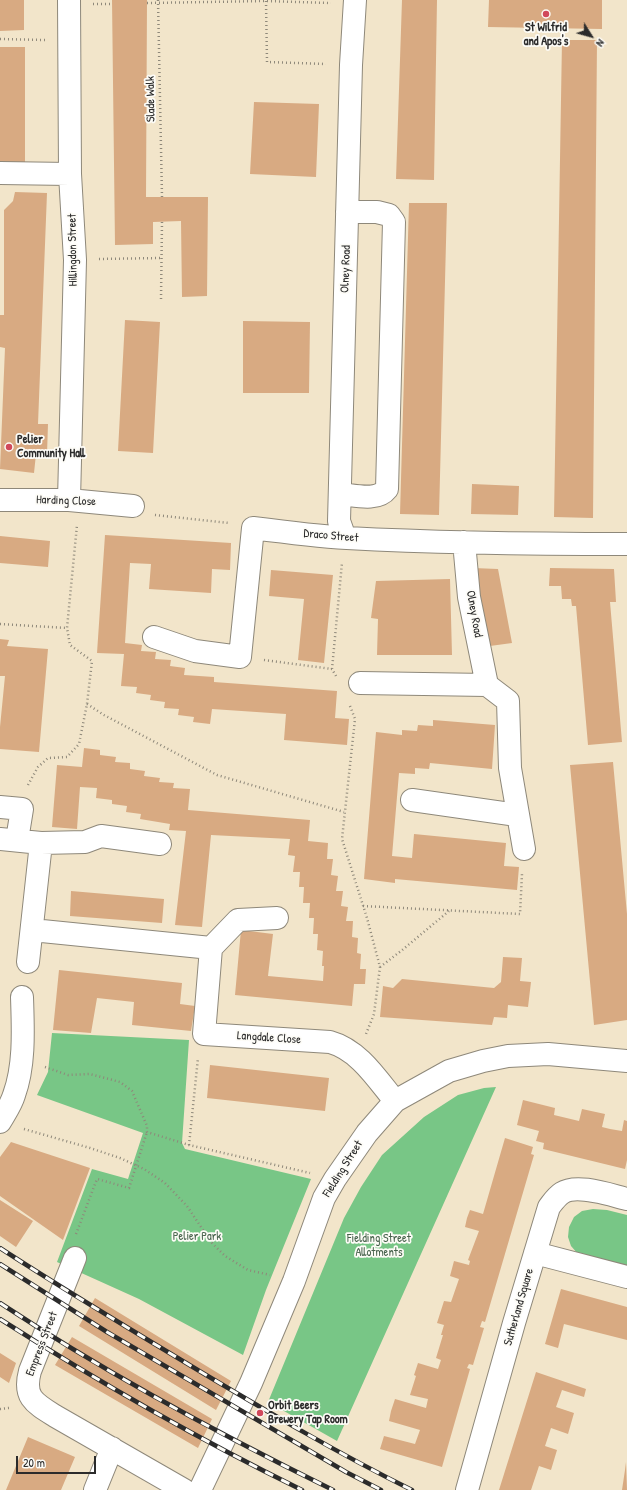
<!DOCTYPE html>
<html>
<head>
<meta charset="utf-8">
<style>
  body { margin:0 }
  #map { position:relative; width:627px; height:1490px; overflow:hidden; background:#f2e5ca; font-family:"Patrick Hand",sans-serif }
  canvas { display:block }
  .north { position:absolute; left:571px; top:16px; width:40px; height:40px; -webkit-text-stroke:3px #fdfcf7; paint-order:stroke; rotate:127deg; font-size:11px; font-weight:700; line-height:16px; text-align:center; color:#2b2b2b }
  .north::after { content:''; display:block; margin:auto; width:14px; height:18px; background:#2b2b2b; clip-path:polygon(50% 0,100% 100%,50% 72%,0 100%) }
  .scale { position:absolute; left:16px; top:1456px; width:80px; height:18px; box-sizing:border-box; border:2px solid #2b2b2b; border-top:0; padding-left:5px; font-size:12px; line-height:14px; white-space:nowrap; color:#2b2b2b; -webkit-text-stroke:3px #fdfcf7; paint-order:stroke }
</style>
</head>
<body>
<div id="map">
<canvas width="627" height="1490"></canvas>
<div class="north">N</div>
<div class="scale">20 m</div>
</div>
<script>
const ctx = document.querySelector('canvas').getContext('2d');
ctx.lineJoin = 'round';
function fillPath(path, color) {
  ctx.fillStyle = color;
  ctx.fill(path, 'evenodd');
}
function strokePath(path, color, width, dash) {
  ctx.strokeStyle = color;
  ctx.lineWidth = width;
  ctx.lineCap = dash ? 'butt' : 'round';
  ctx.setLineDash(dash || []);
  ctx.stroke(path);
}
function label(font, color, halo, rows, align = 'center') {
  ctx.font = font + ' "Patrick Hand",sans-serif';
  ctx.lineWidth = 3.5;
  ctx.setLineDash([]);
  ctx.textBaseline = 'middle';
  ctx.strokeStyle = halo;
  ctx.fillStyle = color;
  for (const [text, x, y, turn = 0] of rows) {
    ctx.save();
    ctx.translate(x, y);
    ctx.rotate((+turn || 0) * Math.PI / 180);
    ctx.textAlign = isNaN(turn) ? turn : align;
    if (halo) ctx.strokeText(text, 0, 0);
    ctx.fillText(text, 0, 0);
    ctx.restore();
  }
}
fillPath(new Path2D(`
  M52,1033l137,7 -7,103 3,6 126,30 -45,111 -23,65 -104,-56 -82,-37 35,-93 36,10 15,-46 -106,-38 11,-23z
  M496,1087l-159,354 -69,-39 76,-184 17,-31 21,-32 42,-38 34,-22 26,-7z
  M593,1209l14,1 20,5v54l-49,-15 -7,-8 -3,-9 1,-10 5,-10 8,-6z`), '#78c686');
fillPath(new Path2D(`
  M0,0h24v30l-24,1z
  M112,0h35l-1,197h62l-1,99 -25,1 -1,-76 -28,1v22l-38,1z
  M402,0h35l-3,180 -38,-1z
  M489,0h113v29l-114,-2z
  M562,40h35l-4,478 -39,-1z
  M0,47h25v116h-25z
  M254,102l65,2 -3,73 -66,-3z
  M15,192l32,1 -9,231h10l-1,30h-11l-2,19 -34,-4 5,-121 -5,-1v-32h4v-105l9,-9z
  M409,203h38l-8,312 -39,-1z
  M125,320l35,2 -7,131 -35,-2z
  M243,321l67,1 -1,71h-66z
  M472,484l47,2 -1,29 -47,-1z
  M105,535l126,8 -1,27 -18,-1 -1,24 -62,-4 2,-25 -21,-1 -5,80 17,2 -1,6 15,1 -1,7 16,1 -1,6 15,2 -1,7 30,2v5l123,9 -2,27 14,1 -2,26 -63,-5 2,-26 -74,-5 -2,15 -17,-2 1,-5 -16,-2 1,-6 -15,-1 1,-6 -15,-2 1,-5 -15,-2 1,-6 -16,-1 3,-32 -27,-1z
  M0,536l50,5 -2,26 -48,-4z
  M473,568l25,1 14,74 -22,3z
  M550,568l64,1 2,33h-6l12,140 -34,3 -12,-139h-4l-1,-7h-9l-1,-13h-12z
  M271,570l62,5 -9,88 -26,-3 6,-61 -35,-3z
  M450,579l2,76h-75l1,-36 -7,-1 5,-37z
  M0,639l9,1 -2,6 41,3 -9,103 -39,-3v-22l5,-51h-5z
  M433,720l62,5 -3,44 -62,-6 -1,6 -14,-1v6l-16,-1 -7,83 20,2 2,-24 92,9 -2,23 15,1 -2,23 -122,-11v4l-31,-4 12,-147 26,3v-5l15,1 1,-6 15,1z
  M84,748l16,2v5l16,2 -1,5 15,1v6l15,2 -1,5 16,2 -1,4 15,1 -1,5 17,1 -2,21 122,10 -2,21 20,2 -1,16h6l-2,16 7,1 -2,15h7l-2,15 7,1 -2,14h7l-1,16 6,1 -1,15 4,1 -1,15h6l-1,15h-11l-2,22 -117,-11 6,-65 32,4 -5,42 55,5 1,-15h-2l1,-15 -6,-1 1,-16h-5l1,-16h-5l1,-15h-7l1,-16h-5l1,-15h-7l2,-16 -7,-1 2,-16 -79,-4 -9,92 -27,-2 11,-94 -17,-1 1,-6 -30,-5 1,-5 -15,-2 1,-6 -15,-2v-4l-16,-2 1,-10 -17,-1 -3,42 -25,-2 5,-62 25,2z
  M613,762l14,152v106l-33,5 -24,-260z
  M71,891l93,8 -2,24 -92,-7z
  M503,957l19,1 -2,23 11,1 -3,25 -20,-2 -1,13 -13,-1 -2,8 -112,-8 3,-31 10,2 9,-9 92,9 7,-6z
  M59,970l123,13 -2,21 15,2 -4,25 -59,-6 2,-23 -37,-4 -6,35 -38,-3z
  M210,1065l119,13 -4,33 -118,-13z
  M523,1100l32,8 -1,7 25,6 3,-12 23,5 -3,13 8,2 12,2 2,-11 3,1v39l-2,9 -82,-20 1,-6 -8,-2 3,-10 -22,-6z
  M505,1138l28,9 -2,7 3,1 -49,167 -3,-1 -2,6 4,1 -11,37 -4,-1 -2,4 3,1 -28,98 -62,-18 4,-13 31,8 5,-14 -31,-9 2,-10 4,-12 31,9 2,-9 -18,-4 6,-19 -2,-1 4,-12 20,6 3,-9 -5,-2 7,-23h-2l3,-10 -7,-2 7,-22 7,1 8,-23 -9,-3 4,-15 15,4 1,-4 -2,-1 11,-29 -14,-4 2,-9 3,-8 13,4z
  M11,1142l79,26 -27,72 -63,-44v-39z
  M0,1200l33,21 -17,26 -16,-11z
  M561,1289l66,18v33l-63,-16 -6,24 -13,-4z
  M95,1298l136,83 -15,29 -137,-84z
  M72,1337l140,82 -14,29 -143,-83z
  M0,1353l16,10 -7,20 -9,-6z
  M536,1372l50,17 -2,8 -22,-7 -6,17 18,6 -6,21 -17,-6 -6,18 12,4 -6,20 -12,-4 -8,24h-32z
  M28,1437l47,20 -14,33h-55z
  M626,1462l1,28h-5l3,-20z`), '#d8aa82');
const minor = new Path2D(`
  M69,0l1,174 5,86 -6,240
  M0,173l70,1
  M340,494c14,1 37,8 47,-5l7,-267 -5,-7 -12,-3h-30
  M0,500h69l64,6
  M345,538l-6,-17 12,-456 4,-65
  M464,542l5,55 18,88
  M154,637l41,14 45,6 13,-129c31,4 63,8 94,10 93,5 187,6 280,6
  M360,683l127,2 21,16 2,67 14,81
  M412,800l105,15
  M0,807l22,2 -5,31
  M0,839l41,4 -13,119
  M41,843l44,-1 16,-6 59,8
  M32,930l179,18 -7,86 126,8c29,8 47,37 65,59
  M211,948l27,-28 39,-2
  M0,1122c5,-9 11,-17 14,-27 11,-30 9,-66 8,-98
  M535,1253l92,24
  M75,1258l-45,113c-7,26 4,32 25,45l129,74
  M95,1490l17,-42
  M200,1490l51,-107 43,-102 30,-83 11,-19 32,-46 28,-32 54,-30 34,-10 25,-5 40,-2 79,7
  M467,1490l47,-167 35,-116c4,-5 7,-10 13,-14 15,-10 48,2 65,6`);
strokePath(minor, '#8e887a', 24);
strokePath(new Path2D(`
  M158,0l4,197
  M266,1l1,61 59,2
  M147,3l119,-2 65,2
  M93,4h19
  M0,39l45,1
  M99,259l62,-1
  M161,299l1,-78
  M155,515l74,8
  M0,624l67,4
  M264,660l68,9
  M336,676l-4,-7 10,-106
  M87,704l17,11 113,60 127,37
  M350,706l5,13 -13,120 25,79 13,49 -6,47 -8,20
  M28,785l10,-18 10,-9 19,-1 12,-13 8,-40 5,-43 -22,-16 -3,-17 10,-103
  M363,906l157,8 2,-40
  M380,967l21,-16 48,-40
  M45,1067l23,8 22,-1 30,8 12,9 15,35v6l42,13 121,28
  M24,1129l66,19 30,10 24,11 21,14 22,23 24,36 14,14 23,14 22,5
  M189,1145l9,-87
  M76,1234l21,-55 32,9 18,-56
  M0,1409l9,-1`), '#8e887a', 2.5, [1, 3]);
strokePath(minor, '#fff', 22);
const rail = new Path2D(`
  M0,1248c66,43 133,83 201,124 69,41 138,82 211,118
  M0,1264l107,68 239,140 35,18
  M0,1303c106,70 219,131 333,187
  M0,1319c97,62 198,120 302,171`);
strokePath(rail, '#2b2b2b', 4.5);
strokePath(rail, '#fdfcf7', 3, [9]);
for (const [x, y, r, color] of [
  [546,14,4,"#d1495b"],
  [9,447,4,"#d1495b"],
  [260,1413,4,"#d1495b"]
]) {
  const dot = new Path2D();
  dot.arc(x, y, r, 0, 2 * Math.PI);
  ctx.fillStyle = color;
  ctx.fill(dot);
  strokePath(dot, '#fdfcf7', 1.5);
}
label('bold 12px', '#2b2b2b', '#fdfcf7', [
  ["St Wilfrid",546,28,"center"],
  ["and Apos's",546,42,"center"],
  ["Pelier",17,440],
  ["Community Hall",17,454],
  ["Orbit Beers",268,1406],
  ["Brewery Tap Room",268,1420]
], 'left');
label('12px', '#2b2b2b', '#fdfcf7', [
  ["Slade Walk",151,99,-91],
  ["Hillingdon Street",73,250,-91],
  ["Olney Road",346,269,-88],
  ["Harding Close",66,501,2],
  ["Draco Street",331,536,5],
  ["Olney Road",474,614,80],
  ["Langdale Close",269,1038,4],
  ["Fielding Street",343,1169,-58],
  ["Sutherland Square",519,1307,-74],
  ["Empress Street",42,1344,-69]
]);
label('12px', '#46614b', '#fdfcf7', [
  ["Pelier Park",197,1237],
  ["Fielding Street",379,1239],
  ["Allotments",379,1253]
]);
</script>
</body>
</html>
